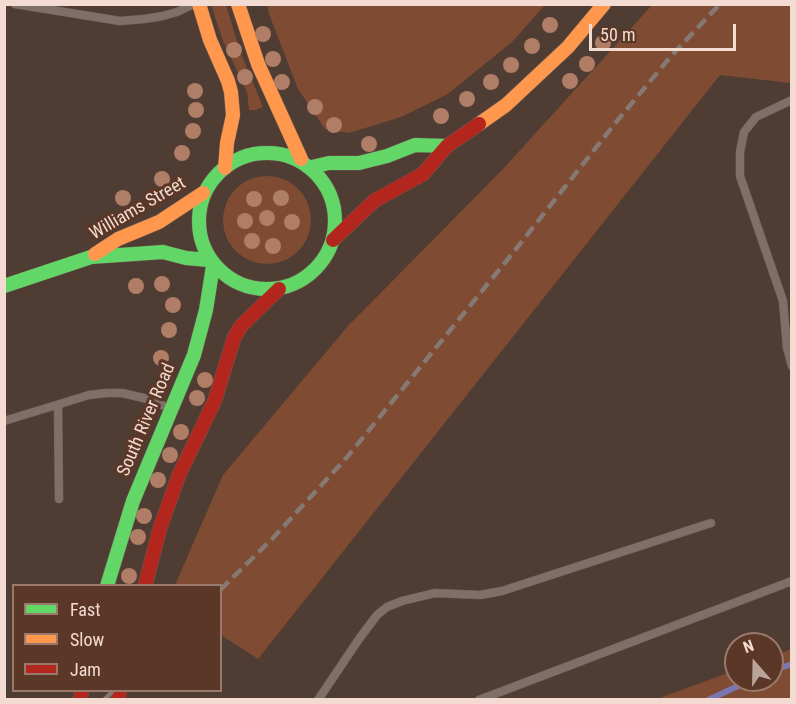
<!DOCTYPE html>
<html>
<head>
<meta charset="utf-8">
<style>
  body { margin:0 }
  #map { position:relative; width:796px; height:704px; overflow:hidden; background:#4f3c33; font-family:"Roboto Condensed",sans-serif }
  canvas { display:block }
  .frame { position:absolute; inset:0; border:6px solid #f3dbd1; pointer-events:none }
  .legend { position:absolute; left:12px; top:584px; width:210px; height:108px; box-sizing:border-box; background:#5b3727; border:2px solid #98796b; margin:0; padding:8px 10px; list-style:none; font-size:18px; color:#f3dbd1 }
  .legend li { display:flex; align-items:center; gap:12px; height:30px }
  .legend b { width:30px; border:2px solid #98796b }
  .north { position:absolute; left:724px; top:632px; width:60px; height:60px; box-sizing:border-box; background:#5b3727; border:2px solid #98796b; border-radius:50%; rotate:340deg; font-size:16px; font-weight:700; line-height:24px; text-align:center; color:#f3dbd1 }
  .north::after { content:''; display:block; margin:auto; width:21px; height:27px; background:#baa39a; clip-path:polygon(50% 0,100% 100%,50% 72%,0 100%) }
  .scale { position:absolute; left:589px; top:24px; width:147px; height:27px; box-sizing:border-box; border:3px solid #f3dbd1; border-top:0; padding-left:8px; font-size:18px; line-height:21px; white-space:nowrap; color:#f3dbd1; -webkit-text-stroke:4px #5b3727; paint-order:stroke }
</style>
</head>
<body>
<div id="map">
<canvas width="796" height="704"></canvas>
<div class="frame"></div>
<ul class="legend">
<li><b style="height:8px;background:#63d668"></b>Fast</li>
<li><b style="height:8px;background:#ff974d"></b>Slow</li>
<li><b style="height:8px;background:#b3261e"></b>Jam</li>
</ul>
<div class="north">N</div>
<div class="scale">50 m</div>
</div>
<script>
const ctx = document.querySelector('canvas').getContext('2d');
ctx.lineJoin = 'round';
function fillPath(path, color) {
  ctx.fillStyle = color;
  ctx.fill(path, 'evenodd');
}
function strokePath(path, color, width, dash) {
  ctx.strokeStyle = color;
  ctx.lineWidth = width;
  ctx.lineCap = dash ? 'butt' : 'round';
  ctx.setLineDash(dash || []);
  ctx.stroke(path);
}
function label(font, color, halo, rows, align = 'center') {
  ctx.font = font + ' "Roboto Condensed",sans-serif';
  ctx.lineWidth = 6;
  ctx.setLineDash([]);
  ctx.textBaseline = 'middle';
  ctx.strokeStyle = halo;
  ctx.fillStyle = color;
  for (const [text, x, y, turn = 0] of rows) {
    ctx.save();
    ctx.translate(x, y);
    ctx.rotate((+turn || 0) * Math.PI / 180);
    ctx.textAlign = isNaN(turn) ? turn : align;
    if (halo) ctx.strokeText(text, 0, 0);
    ctx.fillText(text, 0, 0);
    ctx.restore();
  }
}
fillPath(new Path2D(`
  M653,4l138,1v78l-71,-8 -462,584 -37,-24 -1,-49 -45,-1 48,-110 125,-149 154,-156z
  M211,5h15l14,46 23,56 -7,3h-7l-2,-18 -24,-51z
  M267,5v-1l278,1 -32,36 -65,53 -47,23 -52,16 -24,-4 -27,-40 -29,-75z
  M223 220a44 44 0 1 1 88 0a44 44 0 1 1-88 0Z
  M791,649v50h-134l79,-29v10h36v-23z`), '#7f4b33');
strokePath(new Path2D(`
  M772,671l20,-7
  M708,700l43,-20`), '#7a76b0', 6);
const lane = new Path2D(`
  M15,4l105,17 24,-2 19,-3 14,-4 17,-8
  M792,100l-36,17 -12,15 -4,20v24l43,125 4,47 5,18
  M58,405l1,94
  M4,421l85,-26 18,-2h15l30,7 18,9
  M318,700l41,-61 18,-24 10,-8 15,-6 33,-8 45,2 22,-4 209,-68
  M479,700l313,-119`);
const fast = new Path2D(`
  M199 221a68 68 0 1 1 136 0a68 68 0 1 1-136 0Z
  M312,167l17,-4h30l28,-7 28,-11 32,1
  M4,286l87,-29 72,-5 23,6 22,2
  M107,586l26,-85 61,-146 12,-45 7,-44`);
const slow = new Path2D(`
  M199,4l11,36 18,41 3,11 2,23 -6,28 -2,25
  M238,4l20,60 43,95
  M479,124l27,-19 62,-58 36,-43
  M95,254l23,-15 41,-17 44,-29`);
const jam = new Path2D(`
  M333,240l41,-39 49,-27 24,-28 32,-22
  M145,586l15,-58 19,-53 36,-75 19,-62 7,-12 38,-37
  M80,700l2,-10
  M118,700l2,-10`);
strokePath(lane, '#6c5b53', 9);
strokePath(fast, '#6c5b53', 15);
strokePath(slow, '#6c5b53', 15);
strokePath(jam, '#6c5b53', 15);
strokePath(lane, '#7f6f68', 8);
strokePath(fast, '#63d668', 14);
strokePath(slow, '#ff974d', 14);
strokePath(jam, '#b3261e', 14);
strokePath(new Path2D(`
  M220,590l53,-52 75,-82 164,-202 105,-133 55,-66 48,-51
  M104,700l10,-10`), '#867872', 4.5, [12, 6]);
ctx.fillStyle = '#b07d66';
for (const [x, y] of [
  [550,25],
  [263,34],
  [603,43],
  [532,46],
  [234,50],
  [273,59],
  [587,64],
  [511,65],
  [245,77],
  [570,81],
  [282,82],
  [491,82],
  [195,91],
  [467,99],
  [315,107],
  [196,110],
  [441,116],
  [334,125],
  [193,131],
  [369,144],
  [182,153],
  [162,179],
  [123,198],
  [281,198],
  [254,199],
  [267,218],
  [245,221],
  [292,222],
  [252,241],
  [273,246],
  [162,284],
  [136,286],
  [173,305],
  [169,330],
  [161,358],
  [205,380],
  [197,398],
  [181,432],
  [170,455],
  [158,480],
  [144,516],
  [138,537],
  [129,576]
]) {
  ctx.beginPath();
  ctx.arc(x, y, 8, 0, 2 * Math.PI);
  ctx.fill();
}
label('18px', '#f3dbd1', '#5b3727', [
  ["Williams Street",138,209,-30],
  ["South River Road",147,420,-67]
]);
</script>
</body>
</html>
